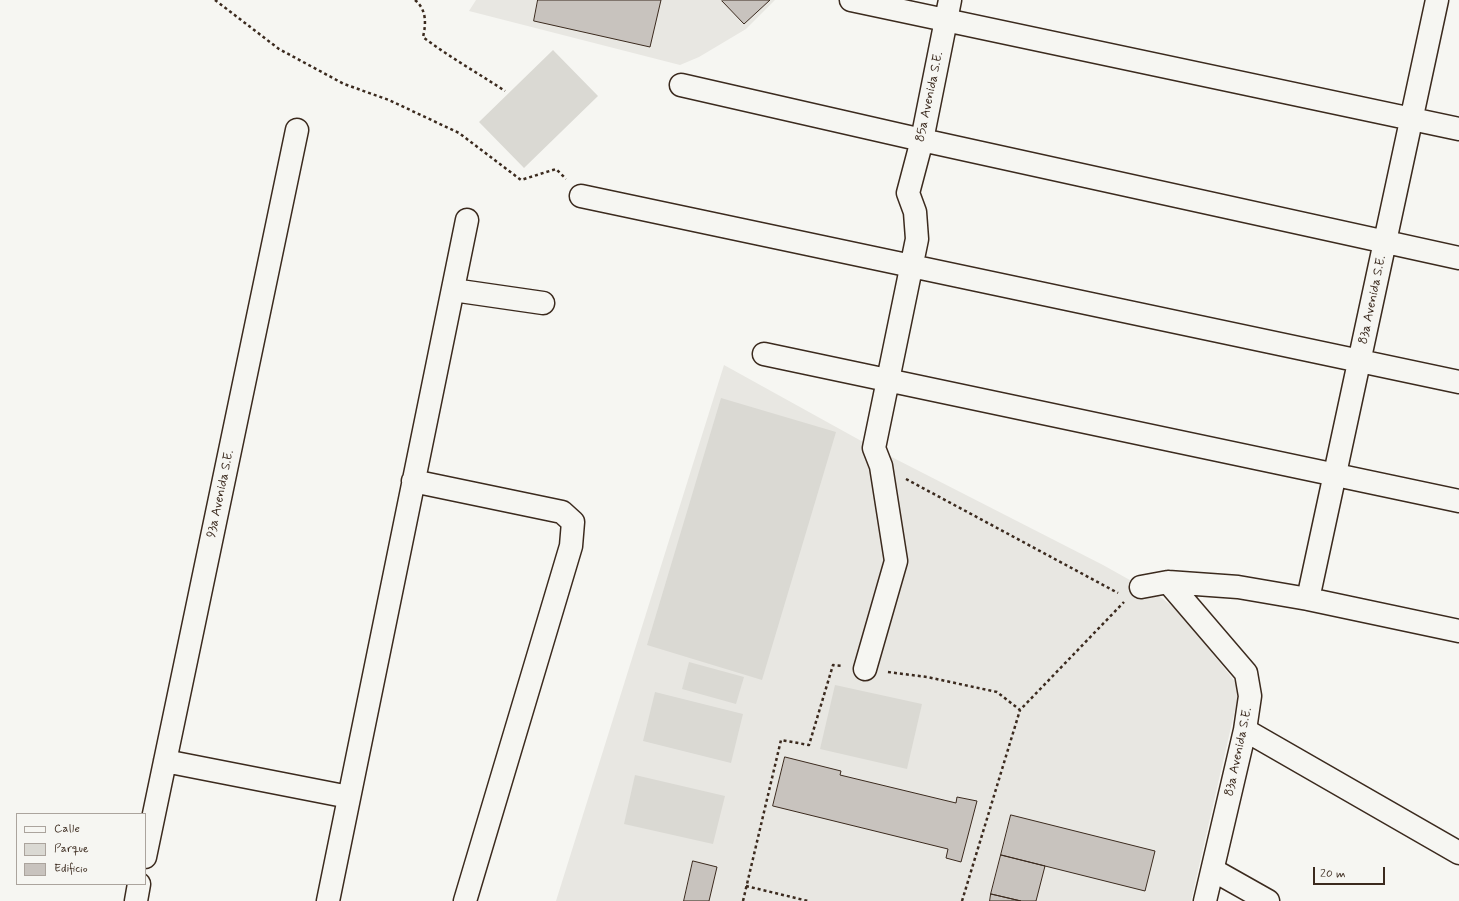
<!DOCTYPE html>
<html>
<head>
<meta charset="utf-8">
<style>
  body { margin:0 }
  #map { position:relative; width:1459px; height:901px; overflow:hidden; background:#f6f6f2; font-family:Mynerve,sans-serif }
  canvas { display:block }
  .legend { position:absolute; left:16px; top:813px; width:130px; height:72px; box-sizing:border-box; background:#f6f6f2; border:1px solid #aba49d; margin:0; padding:5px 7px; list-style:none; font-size:12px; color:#3b2a1e }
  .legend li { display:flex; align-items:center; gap:8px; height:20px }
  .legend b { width:20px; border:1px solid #aba49d }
  .scale { position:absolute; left:1313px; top:867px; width:72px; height:18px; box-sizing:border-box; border:2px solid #3b2a1e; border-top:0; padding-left:5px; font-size:12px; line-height:14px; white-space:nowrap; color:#3b2a1e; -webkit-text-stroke:3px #f6f6f2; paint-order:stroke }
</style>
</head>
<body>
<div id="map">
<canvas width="1459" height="901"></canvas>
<ul class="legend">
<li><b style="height:5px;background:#f6f6f2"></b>Calle</li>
<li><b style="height:11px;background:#dad9d3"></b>Parque</li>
<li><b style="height:11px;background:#c8c3be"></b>Edificio</li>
</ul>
<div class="scale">20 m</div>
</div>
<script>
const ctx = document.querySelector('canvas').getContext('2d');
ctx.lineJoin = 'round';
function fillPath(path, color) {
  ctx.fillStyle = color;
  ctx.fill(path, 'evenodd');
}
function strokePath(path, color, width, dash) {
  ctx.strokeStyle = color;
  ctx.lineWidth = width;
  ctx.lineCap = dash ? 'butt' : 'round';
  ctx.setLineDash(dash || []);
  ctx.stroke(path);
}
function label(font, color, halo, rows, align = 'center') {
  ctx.font = font + ' Mynerve,sans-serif';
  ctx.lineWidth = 3;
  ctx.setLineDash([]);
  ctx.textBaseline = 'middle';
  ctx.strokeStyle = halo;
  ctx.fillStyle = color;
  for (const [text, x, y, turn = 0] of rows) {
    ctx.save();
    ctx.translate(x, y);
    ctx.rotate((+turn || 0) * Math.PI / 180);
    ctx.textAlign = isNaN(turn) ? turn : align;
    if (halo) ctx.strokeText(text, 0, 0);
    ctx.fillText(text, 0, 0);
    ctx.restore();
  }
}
fillPath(new Path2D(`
  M476,0h299l-29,29 -47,28 -19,8 -211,-54z
  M724,365l150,83 229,117 59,33 19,16 59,74 -49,213h-635z`), '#e8e7e2');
fillPath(new Path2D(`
  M553,50l45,46 -74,72 -45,-46z
  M721,398l115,34 -74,248 -115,-35z
  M689,662l55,15 -8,27 -54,-15z
  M835,685l87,19 -15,65 -87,-20z
  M655,692l88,22 -12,49 -88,-22z
  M635,775l90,21 -12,48 -89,-20z`), '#dad9d3');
const building = new Path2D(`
  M538,0h123l-11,47 -116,-26z
  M723,0h47l-26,24 -22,-23z
  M785,757l56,14 -1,4 116,28 1,-6 20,4 -16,61 -15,-4 2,-9 -175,-43z
  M1011,815l144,36 -10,40 -144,-36z
  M1001,855l44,11 -9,35h-15l-30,-7z
  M693,861l24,6 -8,34h-25z
  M991,894l30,7h-31z`);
fillPath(building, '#c8c3be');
strokePath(building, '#3b2a1e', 1);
const minor = new Path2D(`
  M851,0l608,129
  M681,85l241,55 537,118
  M581,196l878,186
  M453,290l90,13
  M764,354l695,147
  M413,481l149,31 11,10 -2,24 -106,355
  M1168,582l78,91 4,23 -5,34 -40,171
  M1141,587l27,-5 70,5 70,12 151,32
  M1308,599l129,-599
  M865,669l31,-108 -15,-95 -7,-18 43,-209 -2,-27 -7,-19 14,-53 28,-140
  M1245,730l214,123
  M165,761l184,36
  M145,857l152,-727
  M1213,870l55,31
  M136,901l3,-17
  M328,901l139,-681`);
strokePath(minor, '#3b2a1e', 25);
strokePath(new Path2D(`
  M215,0l64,49 65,35 45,16 70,33 62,47 35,-11 10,10
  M415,0c12,10 11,24 8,37 26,20 55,36 82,54
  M906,479l212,114
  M888,672l39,5 70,15 23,18 104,-108
  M746,886l62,15
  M743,901l38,-161 28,5 24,-80 10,1
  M962,901l58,-191`), '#3b2a1e', 2.5, [3, 3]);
strokePath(minor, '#f6f6f2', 22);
label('13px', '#3b2a1e', '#f6f6f2', [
  ["85a Avenida S.E.",930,97,-78],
  ["83a Avenida S.E.",1373,300,-78],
  ["93a Avenida S.E.",221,494,-78],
  ["83a Avenida S.E.",1239,752,-78]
]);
</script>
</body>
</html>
